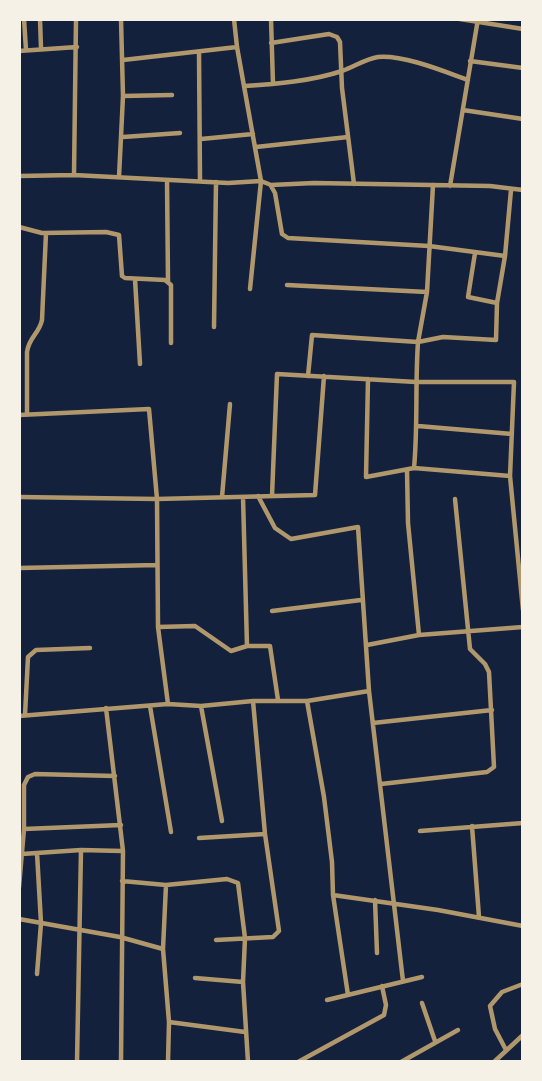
<!DOCTYPE html>
<html>
<head>
<meta charset="utf-8">
<style>
  body { margin:0 }
  #map { position:relative; width:542px; height:1081px; overflow:hidden; background:#14213d; font-family:"Open Sans",sans-serif }
  canvas { display:block }
  .frame { position:absolute; inset:0; border:21px solid #f6f1e7; pointer-events:none }
</style>
</head>
<body>
<div id="map">
<canvas width="542" height="1081"></canvas>
<div class="frame"></div>
</div>
<script>
const ctx = document.querySelector('canvas').getContext('2d');
ctx.lineJoin = 'round';
function strokePath(path, color, width, dash) {
  ctx.strokeStyle = color;
  ctx.lineWidth = width;
  ctx.lineCap = dash ? 'butt' : 'round';
  ctx.setLineDash(dash || []);
  ctx.stroke(path);
}
strokePath(new Path2D(`
  M24,19l2,31
  M40,19l1,29
  M234,19l3,28 24,134 -11,108
  M271,19l2,65
  M460,19l63,10
  M271,43l58,-9 8,3 3,5 2,46 12,96
  M19,51l58,-4
  M199,52l1,129
  M123,60l114,-13
  M470,61l53,7
  M245,86c31,-2 67,-5 97,-15 12,-4 23,-12 36,-14 27,-2 65,14 90,23
  M123,96l49,-1
  M463,110l60,9
  M123,137l57,-4
  M201,139l52,-5
  M256,147l92,-10
  M74,175l2,-156
  M19,176l55,-1 154,8 33,-2 10,4 43,-2 176,3 33,4
  M119,177l4,-81 -2,-77
  M167,180l1,101
  M271,186l4,7 7,41 6,4 141,8 76,10
  M450,186l28,-167
  M19,227l23,6 64,-1 13,3 3,41 3,2 40,2 6,5v58
  M475,253l-7,44 29,6
  M135,279l5,85
  M287,285l140,7
  M214,327l2,-145
  M308,376l4,-41 106,7 9,-50 6,-107
  M368,379l-2,98 48,-9 96,8
  M19,415l130,-6 8,90 1,128 10,77
  M27,415v-63c2,-15 12,-18 15,-32l4,-87
  M418,426l94,8
  M414,468c4,-42 1,-83 4,-126l25,-5 53,3 1,-37 8,-47 6,-66
  M407,470l1,53 11,112
  M272,496l5,-122 139,8h98l-4,94 13,134
  M19,497l138,2 158,-4 9,-119
  M222,497l8,-93
  M243,497l4,149
  M19,568l138,-3
  M272,611l89,-11
  M158,627l37,-1 36,25 16,-5h23l8,54
  M367,645l52,-10 104,-8
  M369,691l34,290
  M307,701l17,96 8,65 1,33 15,100
  M150,706l21,126
  M201,706l21,115
  M106,708l17,143 -2,211
  M25,715l3,-58 8,-7 54,-2
  M19,716l149,-12 33,2 52,-5h54l62,-10 -11,-164 -67,12 -16,-11 -17,-32
  M373,723l119,-13
  M381,784l106,-12 7,-5 -5,-95 -4,-8 -15,-15 -15,-150
  M472,826l7,91
  M24,829l97,-4
  M420,831l103,-8
  M199,838l66,-4
  M37,853l4,70 -4,51
  M22,854l59,-4 41,1
  M122,881l44,4 61,-6 11,4 7,55 -2,44 5,80
  M166,885l-3,64 6,73 -1,40
  M19,887l5,-58v-44l4,-8 7,-3 80,2
  M333,895l105,15 85,16
  M375,900l2,53
  M19,919l101,18 43,12
  M216,940l57,-3 6,-6 -14,-97 -12,-133
  M195,978l48,4
  M327,1000l95,-23
  M422,1003l13,38
  M169,1022l76,10
  M506,1050l-11,-21 -5,-23 12,-14 21,-8
  M77,1062l4,-212
  M298,1062l86,-47 2,-10 -4,-19
  M401,1062l57,-32
  M494,1062l29,-27`), '#b1986c', 4.5);
</script>
</body>
</html>
